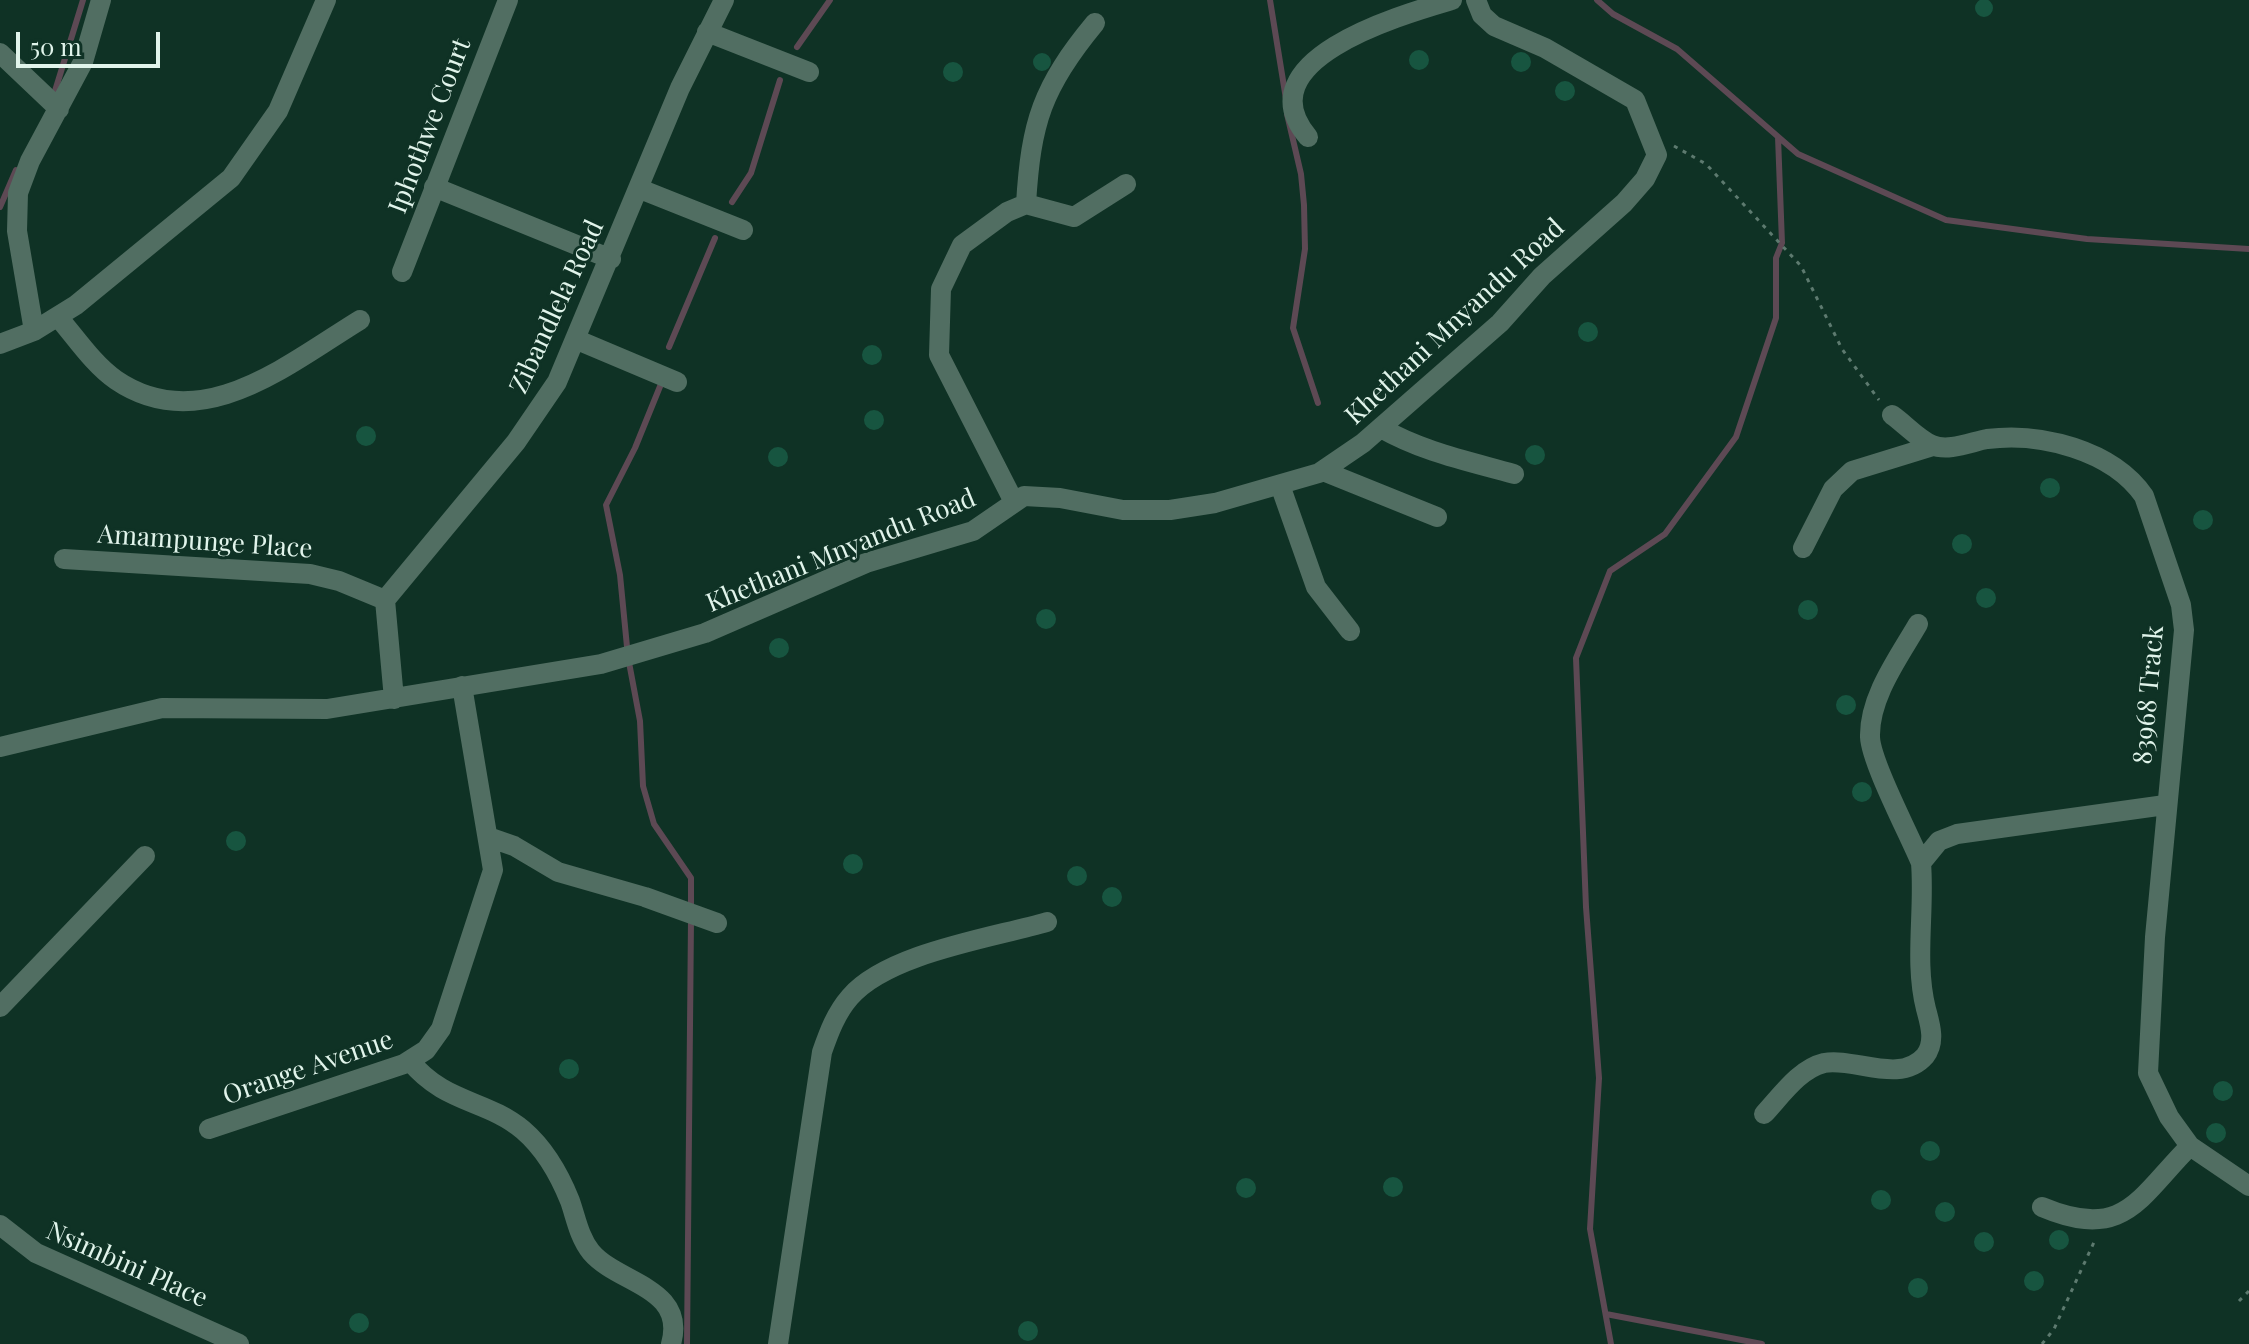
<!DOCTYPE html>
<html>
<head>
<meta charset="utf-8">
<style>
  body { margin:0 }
  #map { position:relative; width:2249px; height:1344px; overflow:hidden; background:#0f3225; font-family:"Playfair Display",serif }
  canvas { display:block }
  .scale { position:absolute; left:16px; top:32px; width:144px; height:36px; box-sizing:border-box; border:4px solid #e1f4eb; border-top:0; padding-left:10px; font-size:24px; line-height:28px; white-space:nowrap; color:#e1f4eb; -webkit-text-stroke:6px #0f3225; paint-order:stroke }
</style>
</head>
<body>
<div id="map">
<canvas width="2249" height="1344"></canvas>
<div class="scale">50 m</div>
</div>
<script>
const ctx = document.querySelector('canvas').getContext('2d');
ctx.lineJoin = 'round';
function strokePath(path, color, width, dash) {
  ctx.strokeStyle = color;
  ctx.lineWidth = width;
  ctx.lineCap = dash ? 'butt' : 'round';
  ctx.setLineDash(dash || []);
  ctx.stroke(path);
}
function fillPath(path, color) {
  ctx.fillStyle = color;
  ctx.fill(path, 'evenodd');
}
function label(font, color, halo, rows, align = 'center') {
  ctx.font = font + ' "Playfair Display",serif';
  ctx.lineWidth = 6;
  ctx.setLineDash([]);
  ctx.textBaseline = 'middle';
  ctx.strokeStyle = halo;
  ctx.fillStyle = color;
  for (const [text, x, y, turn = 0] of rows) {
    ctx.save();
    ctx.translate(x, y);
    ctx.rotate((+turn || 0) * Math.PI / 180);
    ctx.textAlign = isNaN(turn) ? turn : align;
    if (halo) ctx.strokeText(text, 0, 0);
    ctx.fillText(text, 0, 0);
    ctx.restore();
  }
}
strokePath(new Path2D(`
  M1270,0l16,99
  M1597,0l16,14 64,35 121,105 148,66 141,19 162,10
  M797,47l33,-47
  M55,91l28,-91
  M1287,114l14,60 3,31 1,44 -12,79 25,75
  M732,202l19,-29 29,-93
  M0,207l16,-37
  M669,347l46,-109
  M661,384l-26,64 -29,57 14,70 8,82 12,64 3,65 11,38 37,54v31
  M1606,1314l156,30
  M687,1344l4,-424
  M1611,1344l-21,-115 9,-151 -13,-171 -10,-249 34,-87 55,-37 71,-97 40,-119v-60l6,-15 -4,-106`), '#5d4954', 6);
fillPath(new Path2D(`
  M1975 8a9 9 0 1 1 18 0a9 9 0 1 1-18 0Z
  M1409 60a10 10 0 1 1 20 0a10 10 0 1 1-20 0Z
  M1511 62a10 10 0 1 1 20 0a10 10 0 1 1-20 0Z
  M1033 62a9 9 0 1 1 18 0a9 9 0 1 1-18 0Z
  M943 72a10 10 0 1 1 20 0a10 10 0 1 1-20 0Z
  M1555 91a10 10 0 1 1 20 0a10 10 0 1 1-20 0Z
  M1578 332a10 10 0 1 1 20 0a10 10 0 1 1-20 0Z
  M862 355a10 10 0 1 1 20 0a10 10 0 1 1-20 0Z
  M864 420a10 10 0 1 1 20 0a10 10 0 1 1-20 0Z
  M356 436a10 10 0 1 1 20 0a10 10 0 1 1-20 0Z
  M1525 455a10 10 0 1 1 20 0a10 10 0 1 1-20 0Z
  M768 457a10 10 0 1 1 20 0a10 10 0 1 1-20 0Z
  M2040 488a10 10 0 1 1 20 0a10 10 0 1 1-20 0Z
  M2193 520a10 10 0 1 1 20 0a10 10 0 1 1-20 0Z
  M1952 544a10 10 0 1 1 20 0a10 10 0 1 1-20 0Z
  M1976 598a10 10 0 1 1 20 0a10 10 0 1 1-20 0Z
  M1798 610a10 10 0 1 1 20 0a10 10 0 1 1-20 0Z
  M1036 619a10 10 0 1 1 20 0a10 10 0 1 1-20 0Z
  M769 648a10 10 0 1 1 20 0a10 10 0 1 1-20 0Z
  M1836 705a10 10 0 1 1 20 0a10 10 0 1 1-20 0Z
  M1852 792a10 10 0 1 1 20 0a10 10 0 1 1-20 0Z
  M226 841a10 10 0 1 1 20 0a10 10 0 1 1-20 0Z
  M843 864a10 10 0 1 1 20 0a10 10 0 1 1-20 0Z
  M1067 876a10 10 0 1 1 20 0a10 10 0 1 1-20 0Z
  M1102 897a10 10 0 1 1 20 0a10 10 0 1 1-20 0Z
  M559 1069a10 10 0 1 1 20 0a10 10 0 1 1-20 0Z
  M2213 1091a10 10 0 1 1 20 0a10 10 0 1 1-20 0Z
  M2206 1133a10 10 0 1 1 20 0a10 10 0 1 1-20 0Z
  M1920 1151a10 10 0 1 1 20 0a10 10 0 1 1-20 0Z
  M1383 1187a10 10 0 1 1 20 0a10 10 0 1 1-20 0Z
  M1236 1188a10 10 0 1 1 20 0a10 10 0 1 1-20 0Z
  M1871 1200a10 10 0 1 1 20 0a10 10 0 1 1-20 0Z
  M1935 1212a10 10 0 1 1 20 0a10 10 0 1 1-20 0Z
  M2049 1240a10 10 0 1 1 20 0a10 10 0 1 1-20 0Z
  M1974 1242a10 10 0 1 1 20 0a10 10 0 1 1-20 0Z
  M2024 1281a10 10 0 1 1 20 0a10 10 0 1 1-20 0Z
  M1908 1288a10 10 0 1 1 20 0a10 10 0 1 1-20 0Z
  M349 1323a10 10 0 1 1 20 0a10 10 0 1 1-20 0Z
  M1018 1331a10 10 0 1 1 20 0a10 10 0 1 1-20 0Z`), '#175540');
strokePath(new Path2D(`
  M1674,146l32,18 95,102 41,83 37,51
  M2239,1301l10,-10
  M2042,1344l12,-15 41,-89`), '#5d7a6f', 3, [4, 6]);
strokePath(new Path2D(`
  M707,32l102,40
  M0,53l59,56
  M1308,137c-65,-77 93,-122 144,-137
  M434,187l177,72
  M640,189l103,41
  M1026,204c5,-82 16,-117 69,-181
  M402,272l106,-272
  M58,317c18,21 36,48 58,63 85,58 172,-16 244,-60
  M34,331l-17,-100 1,-38 12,-32 53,-99 18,-62
  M575,339l102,43
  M0,344l34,-13 42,-26 155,-127 47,-67 48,-111
  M1892,415c13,9 26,24 40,30 16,7 39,-3 55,-6 53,-7 125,11 157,57l37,109 3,25 -29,307 -7,136 21,44 21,29 59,40
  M1381,428c42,24 87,33 133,46
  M1323,471l114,46
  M1280,485l36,102 34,44
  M1014,502l-75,-147 2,-66 21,-44 45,-33 19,-8 48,13 52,-33
  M1803,548l30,-59 19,-18 81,-25
  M64,559l246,15 29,7 46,19
  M1918,624c-19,33 -49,73 -48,113 1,25 39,97 51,126
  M394,699l-9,-99 131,-158 41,-60 123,-294 44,-88
  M0,747l162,-39 165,1 274,-45 104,-31 161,-70 107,-32 51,-35 36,2 63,12h47l45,-7 104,-30 44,-30 137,-120 42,-47 82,-73 21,-24 12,-24 -22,-55 -90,-52 -51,-22 -12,-11 -6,-15
  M491,838l23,8 44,26 87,25 72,26
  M0,1007l145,-151
  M410,1061c35,43 76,38 113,69 21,18 37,46 47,71 6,17 9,36 21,51 27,32 96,35 80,92
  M1764,1114c17,-18 35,-45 60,-51 30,-6 76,22 101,-7 11,-14 5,-32 1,-47 -12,-47 -1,-98 -5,-146l18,-22 18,-7 208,-29
  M209,1129l195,-65 22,-14 15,-21 52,-159 -31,-184
  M2042,1207c83,35 97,-10 148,-61
  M0,1225l36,28 203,91
  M778,1344l44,-292c7,-20 14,-39 28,-55 38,-44 142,-59 197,-75`), '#516e62', 20);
label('26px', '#e1f4eb', '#0f3225', [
  ["Iphothwe Court",430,126,-69],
  ["Zibandlela Road",557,307,-65],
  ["Khethani Mnyandu Road",1455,322,-43],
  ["Amampunge Place",205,542,4],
  ["Khethani Mnyandu Road",841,551,-22],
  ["83968 Track",2149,695,-85],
  ["Orange Avenue",308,1068,-19],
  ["Nsimbini Place",127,1265,24]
]);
</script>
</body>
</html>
